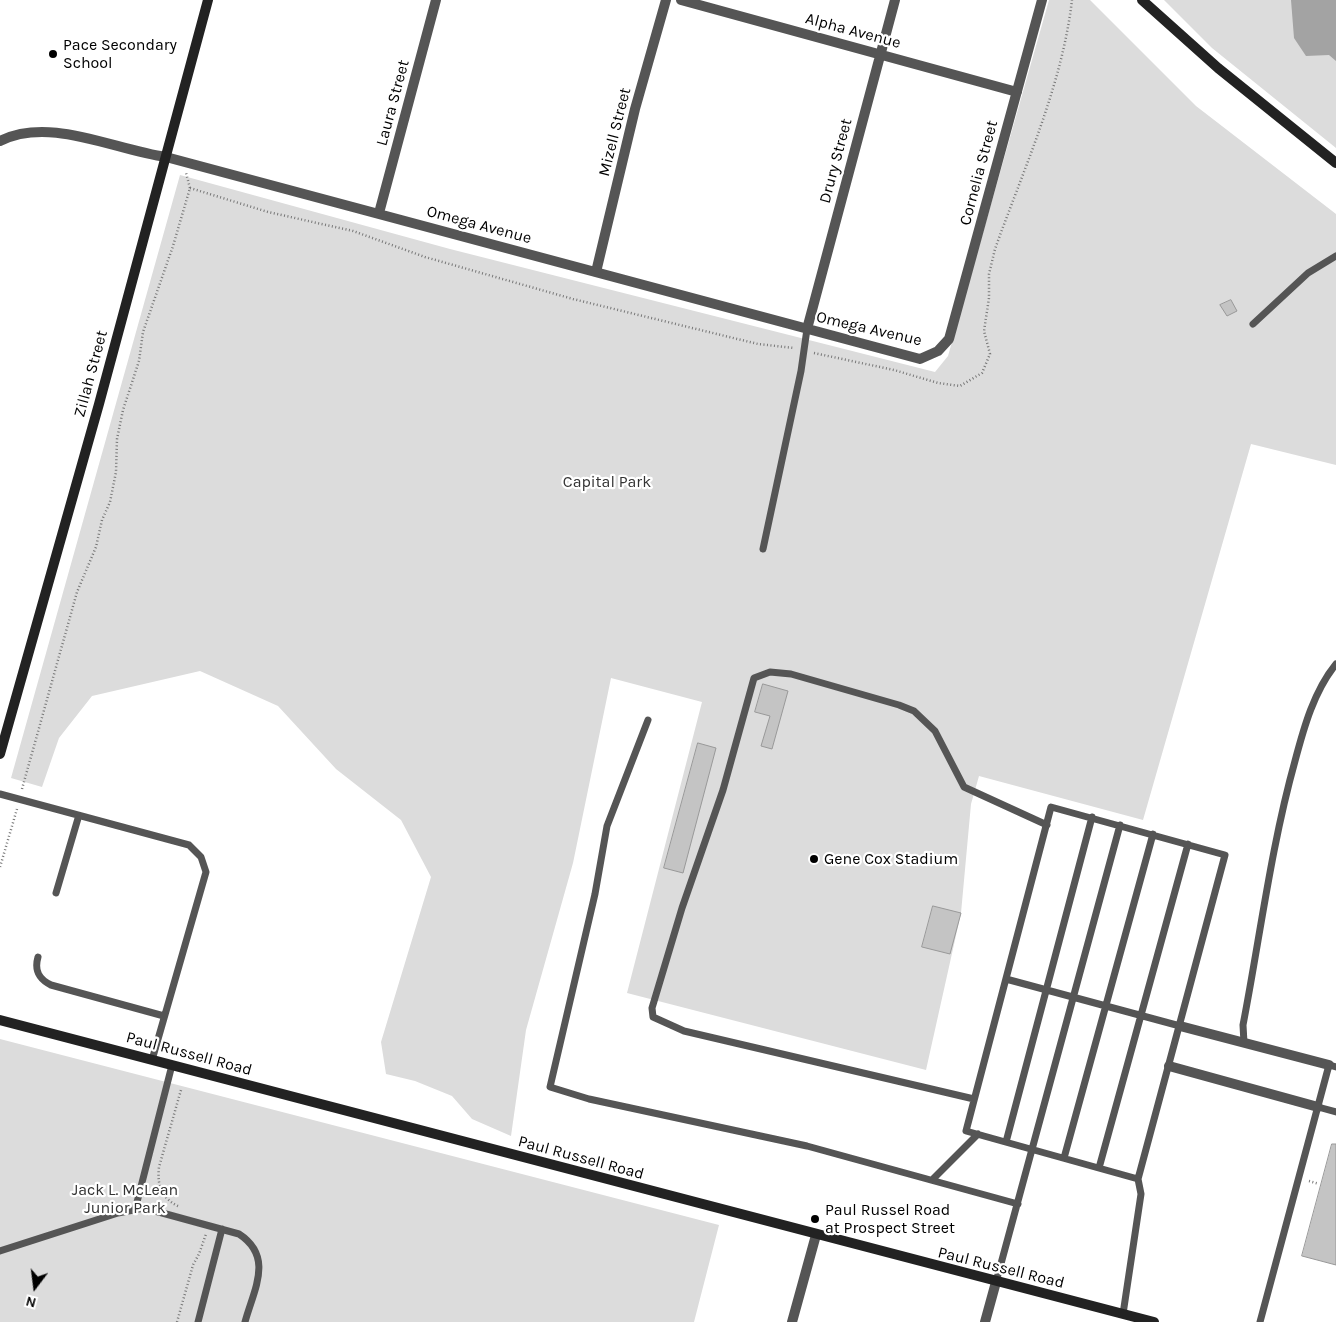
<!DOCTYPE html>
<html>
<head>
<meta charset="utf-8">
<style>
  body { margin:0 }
  #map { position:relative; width:1336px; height:1322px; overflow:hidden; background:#fff; font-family:Karla,sans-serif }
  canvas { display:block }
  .north { position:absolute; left:10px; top:1262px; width:50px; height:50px; -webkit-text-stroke:4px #fff; paint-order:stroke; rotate:195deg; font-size:14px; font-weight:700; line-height:20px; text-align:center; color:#000 }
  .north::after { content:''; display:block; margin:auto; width:18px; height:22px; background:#000; clip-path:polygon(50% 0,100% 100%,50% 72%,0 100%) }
</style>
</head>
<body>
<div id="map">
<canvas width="1336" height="1322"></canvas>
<div class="north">N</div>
</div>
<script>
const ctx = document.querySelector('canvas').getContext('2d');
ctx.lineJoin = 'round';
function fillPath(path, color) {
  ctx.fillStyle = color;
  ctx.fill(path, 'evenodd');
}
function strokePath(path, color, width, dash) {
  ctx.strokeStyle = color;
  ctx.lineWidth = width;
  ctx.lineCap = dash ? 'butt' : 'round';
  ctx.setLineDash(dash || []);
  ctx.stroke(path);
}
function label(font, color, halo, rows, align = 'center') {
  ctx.font = font + ' Karla,sans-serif';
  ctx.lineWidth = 4.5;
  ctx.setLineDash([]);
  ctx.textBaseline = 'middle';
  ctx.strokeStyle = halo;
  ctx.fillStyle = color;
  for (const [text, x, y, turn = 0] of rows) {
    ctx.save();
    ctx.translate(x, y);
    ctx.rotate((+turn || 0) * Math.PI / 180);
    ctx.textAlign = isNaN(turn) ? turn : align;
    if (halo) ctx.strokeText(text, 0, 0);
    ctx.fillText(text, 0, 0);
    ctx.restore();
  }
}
fillPath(new Path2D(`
  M1049,0h41l106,106 140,108v251l-85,-21 -108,376 -164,-44 -8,28 -10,109 -35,157 -299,-77 75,-291 -91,-24 -38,185 -47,167 -15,106 -39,-17 -20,-23 -37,-15 -29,-7 -5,-32 50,-165 -30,-57 -65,-51 -58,-63 -78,-35 -108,25 -33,42 -17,49 -31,-9 169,-603 270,74 485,123 13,-16z
  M1164,0h172v148l-124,-100z
  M0,1039l719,186 -25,97h-694z`), '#dcdcdc');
fillPath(new Path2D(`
  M1291,0h45v61l-7,-6 -23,1 -12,-18z`), '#a3a3a3');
const building = new Path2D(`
  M1231,300l6,11 -10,5 -7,-11z
  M763,684l25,7 -16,58 -11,-3 9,-30 -15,-4z
  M698,743l18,5 -33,125 -19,-5z
  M933,906l28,7 -11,41 -28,-7z
  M1332,1144h4v121l-34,-9z`);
fillPath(building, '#c4c4c4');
strokePath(building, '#999', 1);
strokePath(new Path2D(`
  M190,188l78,24 85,19 72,26 148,42 185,45 36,4
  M814,353l80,17 44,13 22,3 22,-13 8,-19 -6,-23 5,-33v-24l6,-25c29,-81 67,-163 77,-249
  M22,789l55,-197 19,-45 6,-27 8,-18 6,-30 1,-33 6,-29 16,-49 4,-29 30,-86 17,-58 -4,-15
  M0,867l17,-58
  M1309,1181l10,3
  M178,1206c-17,-8 -21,-21 -19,-39l22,-77
  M177,1322l16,-57 6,-11 7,-20`), '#777', 2.5, [1, 2.5]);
strokePath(new Path2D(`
  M1253,324l55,-51 28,-17
  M763,549l38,-178 6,-42
  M648,720l-41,106 -12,68 -45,193 39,12 218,47 211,58
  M0,794l189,51 12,12 5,15 -54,188
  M56,893l23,-78
  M38,957c-4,14 1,22 13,28l113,31
  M1006,979l174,47
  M1244,1043l-1,-18c17,-88 28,-178 52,-264 9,-34 19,-70 41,-97
  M974,1099l-290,-68 -31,-14 -1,-9 30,-100 41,-118 31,-112 16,-6 21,2 108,31 15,6 21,20 29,56 83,38
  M1318,1107l18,5
  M1006,1142l86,-325
  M1064,1158l89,-324
  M1099,1168l89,-324
  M932,1180l46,-46
  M135,1210l37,-145
  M0,1251l118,-38 26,-5 95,26c35,23 15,55 6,88
  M996,1282l124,-457
  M1123,1314l18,-120 -3,-15 87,-324 -174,-48 -85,324 172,48
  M198,1322l24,-93
  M1260,1322l69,-257 7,2`), '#555', 7);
strokePath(new Path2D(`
  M681,0l336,92
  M0,141c50,-25 114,9 166,16l754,202 18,-8 11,-12 93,-339
  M379,213l57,-213
  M596,272l39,-163 31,-109
  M807,329l88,-329
  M1180,1026l149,39
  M1169,1066l149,41
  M792,1322l24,-87
  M985,1322l11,-40`), '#555', 10);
strokePath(new Path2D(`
  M1142,0l76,68 118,95
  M0,754l99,-350 109,-404
  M0,1020l1154,302`), '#222', 10);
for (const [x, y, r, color] of [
  [53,54,5,"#000"],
  [814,859,5,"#000"],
  [815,1219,5,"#000"]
]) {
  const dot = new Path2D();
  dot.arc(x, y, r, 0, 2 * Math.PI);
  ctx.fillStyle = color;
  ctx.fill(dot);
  strokePath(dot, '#fff', 2);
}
label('16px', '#000', '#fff', [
  ["Alpha Avenue",853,31,15],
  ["Laura Street",393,103,-75],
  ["Mizell Street",615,132,-76],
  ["Drury Street",836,161,-75],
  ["Cornelia Street",979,173,-75],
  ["Omega Avenue",479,225,15],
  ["Omega Avenue",869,329,13],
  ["Zillah Street",91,374,-75],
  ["Paul Russell Road",189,1054,15],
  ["Paul Russell Road",581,1158,15],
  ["Paul Russell Road",1001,1268,14]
]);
label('16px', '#000', '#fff', [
  ["Pace Secondary",63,45],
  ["School",63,63],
  ["Gene Cox Stadium",824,859],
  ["Paul Russel Road",825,1210],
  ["at Prospect Street",825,1228]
], 'left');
label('16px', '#333', '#fff', [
  ["Capital Park",607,482],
  ["Jack L. McLean",125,1190],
  ["Junior Park",125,1208]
]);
</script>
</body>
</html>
